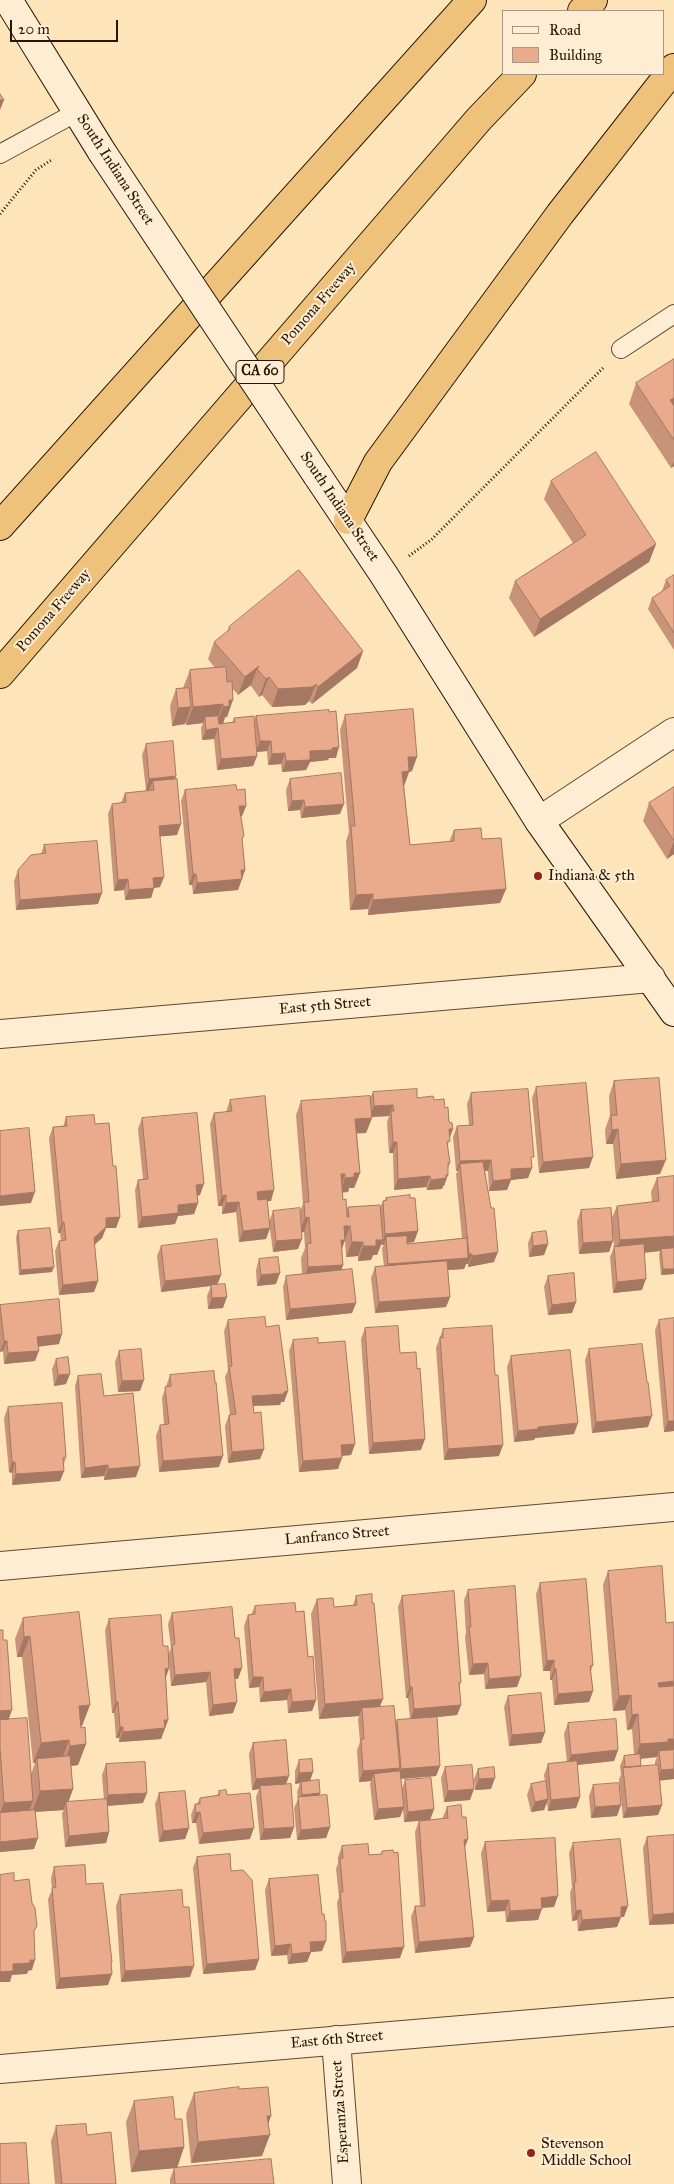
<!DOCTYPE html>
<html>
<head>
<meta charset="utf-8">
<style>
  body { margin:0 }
  #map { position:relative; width:674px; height:2184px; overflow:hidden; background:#fee4b9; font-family:"IM FELL Great Primer",serif }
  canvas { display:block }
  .legend { position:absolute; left:502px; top:10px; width:162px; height:65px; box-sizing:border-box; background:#feedd2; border:1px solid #a89780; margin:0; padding:6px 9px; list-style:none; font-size:15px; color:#271505 }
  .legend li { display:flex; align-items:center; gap:10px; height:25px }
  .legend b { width:25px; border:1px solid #a89780 }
  .scale { position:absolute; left:10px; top:20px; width:108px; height:22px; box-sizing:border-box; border:2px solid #271505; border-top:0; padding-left:6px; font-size:15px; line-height:18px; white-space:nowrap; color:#271505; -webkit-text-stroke:4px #feedd2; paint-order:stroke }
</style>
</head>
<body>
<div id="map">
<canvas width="674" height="2184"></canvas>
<ul class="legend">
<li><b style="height:6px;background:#feedd2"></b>Road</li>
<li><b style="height:14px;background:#eaab8d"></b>Building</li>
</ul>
<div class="scale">20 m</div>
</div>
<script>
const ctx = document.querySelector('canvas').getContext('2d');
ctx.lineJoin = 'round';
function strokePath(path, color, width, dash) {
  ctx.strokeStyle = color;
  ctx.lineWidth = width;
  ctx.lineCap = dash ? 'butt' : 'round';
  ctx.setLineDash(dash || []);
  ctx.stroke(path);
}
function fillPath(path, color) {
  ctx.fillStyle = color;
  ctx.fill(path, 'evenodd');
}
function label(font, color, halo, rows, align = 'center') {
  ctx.font = font + ' "IM FELL Great Primer",serif';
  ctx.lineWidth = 4;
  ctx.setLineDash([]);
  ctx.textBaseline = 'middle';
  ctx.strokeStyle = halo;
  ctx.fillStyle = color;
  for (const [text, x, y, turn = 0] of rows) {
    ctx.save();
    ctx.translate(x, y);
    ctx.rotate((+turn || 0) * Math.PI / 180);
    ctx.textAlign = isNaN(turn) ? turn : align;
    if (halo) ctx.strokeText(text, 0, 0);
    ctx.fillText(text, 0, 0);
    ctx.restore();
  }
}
const lane = new Path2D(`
  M0,154l77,-42
  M621,349l53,-35`);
const street = new Path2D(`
  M539,821l135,-89
  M0,1034l651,-56
  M0,1566l674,-59
  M336,2040l11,144
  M0,2069l674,-57`);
const secondary = new Path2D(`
  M8,0l94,152
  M317,475l67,100 155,246 135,191`);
const highway = new Path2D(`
  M582,11l11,-11
  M348,520l30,-58 182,-248 114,-146
  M0,526l472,-526
  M0,674l479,-555 43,-45`);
strokePath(lane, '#5d4932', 20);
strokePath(street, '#5d4932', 30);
strokePath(secondary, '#271505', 30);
strokePath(highway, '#271505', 30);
strokePath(new Path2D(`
  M0,214l36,-44 17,-11
  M409,556l23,-17 171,-171`), '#271505', 3, [1, 2.5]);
strokePath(lane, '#feedd2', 18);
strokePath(street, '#feedd2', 28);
strokePath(secondary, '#feedd2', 28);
strokePath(highway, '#efc27c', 28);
const secondaryBridge = new Path2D(`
  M102,152l215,323`);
strokePath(secondaryBridge, '#271505', 30, []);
strokePath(secondaryBridge, '#feedd2', 28);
fillPath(new Path2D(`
  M674,359v107l-3,2 -42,-64 7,-21z
  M551,481l105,63 -7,18 -115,75 -25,-39 6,-17 58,-38 -29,-44z
  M674,575v75l-26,-41 4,-11 10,-7 4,-11z
  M229,627l134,24 -6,17 -45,36 -3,-3 -4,4 -33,2 -10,-12 -3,2 -8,-11v-1l-13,10 -6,-7 -5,29h-2l-2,7 9,-1 2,-5 20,2 2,-4 80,42h-7l-1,2 -18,2 -4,8 -24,2 -1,-8 -13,1 -1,-14 -10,1v4l-4,10 -36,4 -3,-31 -12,1 -1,-12 2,-5 -17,2v-4l-1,3 -13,2 -2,-20 6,-17 7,-1 7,-18 25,-2 -7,-9 6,-17 13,-10z
  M345,715l67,56 -3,1 -5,14 6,59 39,-3 5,-12 28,9 24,50 -6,14 -132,12v-6l-18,1 -4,-69 3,-9 -9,-102z
  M146,744l30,35 1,56 -17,1v51l-6,1 -3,10 -26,2 -1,-10 -10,1 -6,-77 4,-10 9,-1 4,-10 24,-2v-1h-3l-4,-35z
  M290,779l50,35 -39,4 -1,-8 -12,1 -2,-21z
  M674,787v67l-7,5 -24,-38 6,-18z
  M185,790h52l9,16 -4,10h-1l3,20 -2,4 3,30 -7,20 -45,4 -1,-9h-3l-8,-84z
  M44,845l54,59 -82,6 -2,-29 4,-11 23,-16z
  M614,1081l46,93 -44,5 -3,-35h-7l-1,-14 5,-15 -1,-19z
  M536,1087l53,81 -50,5 -7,-75z
  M373,1092l61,8 11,8 5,30 -3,9 3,16 -2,5 -4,18h-1l-1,3 -15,1 -1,-3 -32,3 -1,-37h-4l-2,-31 2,-6 -17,1 -6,16h-9l3,40 -6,15h-5l-1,4h-6l1,8 3,12 2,-5 32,1 3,-7 2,-1 1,-2h24l8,33 -4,11 -7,1v1l55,-6 -6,-64 2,-3h-2l-3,-34 4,-11 12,-1 -2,-21 4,-11 60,70 -3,15 -17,2 -4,10 -18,1 -1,-20h-3l9,91 -26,5v-3h-2l-2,5 -16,1 2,27 -4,10 -71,6 -4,-35 4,-11h9l-2,-19 2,-3h-2l-1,-1 -4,11h-4l-2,5 -13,1v-5l-12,1 -1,-17 -3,8 1,17 -2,5 15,33 -4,10 -66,7 -3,-33 3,-11 16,-2 -1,-16 4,-10 -1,-16h-2l-4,17 -25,3 -4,-30 4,-11 27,1 3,-8 -7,-89 5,-14 69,-3z
  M230,1100l41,101h-4l3,27 -4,11 -27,3 -3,-30 -14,2v-8h-4l-8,-82 4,-11 12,-1z
  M66,1117l29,7 18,42 7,51 -4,11h-10l-4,10 -8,7 4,36 -4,11 -35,3 -4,-44 4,-10 2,-1 -1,-7h-2l-9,-95 4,-11h10z
  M142,1118l58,77 -3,1 1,7 -4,11 -16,2 -3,8 -37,4 -3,-38 3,-10 5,-1 -5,-50z
  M657,1178l17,96 -13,1 -2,-20 1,-4 -16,2 -2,37 -29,3 -3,-36 4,-10 -1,-11 -4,16 -30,2 -2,-33 4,-11 30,10 6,-14 35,-4 -1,-10z
  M18,1231l34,41 -33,3 -3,-38z
  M532,1233l16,11 -4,11 -15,2 -1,-14z
  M161,1246l60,29 -4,10 6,23 -15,1 -1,-13 4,-10 -50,6 -4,-36z
  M259,1259l17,25 -19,2 -1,-16z
  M548,1276l28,26 -4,11 -24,2 -4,-28z
  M0,1305l59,39 -21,3 -3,14 -31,3 -1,-13 -3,1z
  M228,1320l38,7 22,64 -4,11h-3l-1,3 -27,1 1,7 10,36 -4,10 -32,4 -3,-37 4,-11h1l-5,-38 3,-7 -4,-39z
  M659,1320l15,111 -10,1 -9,-102z
  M365,1328l35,25 17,16 4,81 -52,4 -8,-115z
  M443,1329l56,127 -55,4 -8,-112z
  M293,1340l25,3 37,101 -4,11 -10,1 -3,13 -39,3 -10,-121z
  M589,1349l59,78 -56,6 -7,-73z
  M119,1351l21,40 -22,1 -3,-30z
  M511,1356l63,78 -39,4 -1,2 -20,2 -7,-75z
  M56,1359l10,25 -12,2 -2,-17z
  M170,1375l49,92 -60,5 -3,-36 4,-11h4l-2,-27z
  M78,1376l26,20 32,81 -32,3v-4l-23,2 -6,-92z
  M8,1407l58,50 -2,7v7l-4,10 -48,4v-12l-3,-1 -5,-54z
  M608,1571l66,208 -14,1 2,25 -4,10 -35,3 -4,-39 2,-4 -1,-9 4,-10 10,-1 -2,-26 -5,1 -2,-20 -12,1 -10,-126zM657,1757l-2,5v4l-14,1v-8z
  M540,1583l53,82 -2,6 2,20 -4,11 -35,3 -2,-25h-2v-9h-7l-7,-77z
  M468,1590l49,97 -32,2 -1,-15 -15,1 -4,-38 1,-4 -2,-33z
  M356,1596l24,111 15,18 2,-5 13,-1 -2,-21h-2l-8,-91 4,-11 59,86 -2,6 2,17 -4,10 -20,2 3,49 -4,10 -35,3 1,10 3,-9 29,29 -4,11 -26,2 -1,-13 -3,8 -26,3 -4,-36 1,-3 -12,1 -2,-32 3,-8 -2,-23 1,-3 -40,3 -8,-105 6,-15 17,8 19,-2z
  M255,1606l41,6 12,45 8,43 -4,11 -24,2 -1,-13 -27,2 -1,-15 -10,1 -5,-62 4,-11h3z
  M172,1613l66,66h-3l-2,34 -24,3 -3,-34 -35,4 -2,-23v5l-3,10 2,42 -7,19 -42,3v-4h-3l-2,-25h-2l-7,-83 4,-11 54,27 5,9 3,-7 -3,-24z
  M23,1618l59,108h-1l5,18 -8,21 -7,1 2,23 -5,13 36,-2 -2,-25 4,-11 37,39 -36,3 2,26 -3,11 -41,4 -3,-34 2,-3 -28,2 -2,37 -34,3v-222l9,89 22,55 4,-11h-2l-11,-106h-5l-2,-18z
  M508,1696l37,36 -4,11 -32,3 -5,-39z
  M568,1723l50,27 -4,11 -37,4 3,32 -4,11 -28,3 -1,-8 -3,7 -13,2 -4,-17 4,-11 14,-3 -1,-6 4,-11 19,-2 -3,-28z
  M253,1743l33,41 8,43 -4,11 -30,2 -4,-43 3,-8 -7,1 -3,-36z
  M299,1760l14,12 -3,9 10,12 -1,3 11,31 -4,11 -29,2 -3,-32 4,-9 -1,-7 3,-9 -5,1v-13z
  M445,1767l25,33 -26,2 -3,-24z
  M478,1769l13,20 -16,1 -1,-11z
  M593,1785l24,31 -26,2 -2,-22z
  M219,1791l8,4 23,44 -51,5 -3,-21h-4l-1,-8 4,-11h2l3,-6 17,-2z
  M159,1793l30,35 -4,11 -26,3 -4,-38z
  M447,1807l18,41 9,89 -4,10 -55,6 -4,-36 4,-11h5l-5,-74 4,-11 24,-2v-2z
  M647,1837l27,87 -25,1 -6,-77z
  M485,1842l69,65 -13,1 -3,12 -32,2 -1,-11 -18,1 -6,-59z
  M573,1843l51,74h-3l-4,10 -39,4 -1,-11 -5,1 -2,-28 2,-6 -3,-34z
  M342,1846l27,9 12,-1 1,-3 12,2 6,105 -58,5 -5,-60 2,-6 -3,-28 2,-6v-6z
  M197,1857l34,14 28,88 -4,11 -52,4 -10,-106z
  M54,1867l32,17 25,82 -3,19 -52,4 -8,-90 4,-9 -1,-12z
  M269,1879l53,72 -11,1 -4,10 -19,2 -1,-9 -16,1 -6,-66z
  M120,1895l63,12 7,70 -69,5 -5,-76z
  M239,2089l29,34 -6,33 -71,7 -5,-49 8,-21z
  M134,2101l41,18 9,28 -7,21 97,16h-104v-5l4,-11 -43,4 -5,-50z
  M56,2126l31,9 29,49h-61l-4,-43z`), '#c99379');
fillPath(new Path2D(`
  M0,100h4l-4,10z
  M674,398v15l-4,-13z
  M674,461v5l-3,2z
  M656,544l-7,18 -115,75 6,-18z
  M363,651l-6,17 -45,36 6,-17z
  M259,666l-2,3 -6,16 -13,10 7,-18z
  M269,677l-7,18 -3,2 7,-18z
  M316,684l-7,17 -4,4 -33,2 6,-18z
  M229,700h4l-6,17h-2l-2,7 -7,1 7,-18z
  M223,704l-7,18 -11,-5 -2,6 -17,2 7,-18z
  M191,707l-6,17 -13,2 6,-18z
  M218,728l-4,11 -12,1 4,-10z
  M260,741h11l-4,10 -11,1z
  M339,747l-3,11h-7l-1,2 -18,2 -4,8 -24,2 4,-11 24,-10z
  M285,753l-4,11 -13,1 4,-11z
  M257,756l-4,10 -36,4 4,-11z
  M408,757h9l-5,14 -3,1 -5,14 -7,1z
  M176,776l-3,11 -20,-6 -4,9h-3l3,-11z
  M304,800l-4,10 -12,1 4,-10z
  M344,804l-4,10 -39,4 4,-11z
  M239,806h7l-4,10 -7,1z
  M181,824l-4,11 -22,2 4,-11z
  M674,841v13l-7,5z
  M241,870h4l-7,20 -45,4 4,-11z
  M193,874h3l-4,11h-3z
  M164,877l-4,10 -6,1 -3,10 -26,2 4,-10 24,-12z
  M128,879l-4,11 -10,1 4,-11z
  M506,889l-6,14 -132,12 5,-15z
  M102,893l-4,11 -82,6 4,-10z
  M373,894l-5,15 -18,1 6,-15z
  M393,1105l-4,11 -19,1 4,-11z
  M372,1118l-6,15 -16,1 5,-15z
  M449,1129h4l-4,11z
  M618,1129l-5,15h-7l6,-14z
  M393,1142h4l-4,11h-4z
  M593,1157l-4,11 -50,5 4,-11z
  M491,1160l-3,11h-27l-1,-7 -2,7h-2l4,-10z
  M666,1160l-6,14 -44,5 5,-15z
  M532,1168l-4,10 -17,2 -4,10 -18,1 4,-10 18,-12z
  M354,1173h6l-6,15h-5l-1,4 -8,1 5,-15z
  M341,1174h4l-5,15z
  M446,1175h2l-4,11h-1l-1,3 -15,1 4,-10z
  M430,1176l-4,11 -32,3 4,-11z
  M204,1184l-4,11 -8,1 4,-11z
  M274,1190l-3,11 -18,1 4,-10z
  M35,1192l-4,11 -31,3v-10z
  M226,1195l-4,11h-4l4,-10z
  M239,1202l-3,10 -14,2 4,-11z
  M198,1203l-4,11 -16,2 -3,8 -37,4 4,-11 36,-12z
  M120,1217l-4,11h-10l-4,10 -12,11 4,-11 12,-20z
  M309,1217l-5,15 -5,1 6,-15z
  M64,1222l-4,11h-2l4,-10z
  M344,1226h6l-10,28 -4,1z
  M270,1228l-4,11 -27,3 4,-11z
  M418,1231l-4,11 -27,3 -1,-8 -2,8h-2l3,-11z
  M674,1236v14l-13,-1 -1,2 -46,4 6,-15z
  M302,1239l-4,10 -25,3 3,-11z
  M376,1240h7l-6,15h-4l-2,5 -13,1 5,-15z
  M613,1241l-4,11 -30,2 4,-11z
  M352,1242h11l-5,14 -12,1z
  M548,1244l-4,11 -15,2 4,-11z
  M498,1252l-4,10 -26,5 4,-11z
  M469,1254h3l-4,10h-2l-2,5 -80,5 4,-10 79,-6z
  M343,1265l-5,15 -35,2 5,-15z
  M54,1267l-2,5 -33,3 2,-5z
  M663,1269h11v5l-13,1z
  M280,1273l-4,11 -19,2 4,-11z
  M221,1275l-4,10 -56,7 4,-11z
  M646,1279l-4,11 -29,3 4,-11z
  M98,1281l-4,11 -35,3 4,-10z
  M227,1297l-4,11 -15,1 4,-11z
  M450,1297l-4,10 -71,6 4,-11z
  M576,1302l-4,11 -24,2 4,-10z
  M356,1303l-4,10 -66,7 4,-11z
  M62,1334l-3,10 -26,3 4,-10z
  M4,1341h3l-4,10 -3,1z
  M39,1351l-4,10 -31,3 4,-11z
  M70,1374l-4,10 -12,2 4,-11z
  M144,1380l-4,11 -22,1 4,-11z
  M288,1391l-4,11h-3l-1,3 -32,1 4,-10z
  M652,1416l-4,11 -56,6 4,-11z
  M668,1421h6v10l-10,1z
  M578,1423l-4,11 -39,4 -1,2 -20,2 4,-11 20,-4z
  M425,1439l-4,11 -52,4 4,-11z
  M355,1444l-4,11 -14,1 4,-11z
  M503,1445l-4,11 -55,4 4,-11z
  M264,1449l-4,10 -32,4 4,-11z
  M223,1456l-4,11 -60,5 4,-11z
  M342,1458l-4,11 -39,3 4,-11z
  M12,1462h3l-3,11 -3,-1z
  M108,1465l-4,11 -23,2 4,-10z
  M140,1466l-4,11 -32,3 4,-11z
  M64,1471l-4,10 -48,4 4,-11z
  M30,1636l-8,21h-5l7,-20z
  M554,1660l-4,11h-7l4,-10z
  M488,1663l-4,11 -15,1 4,-11z
  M169,1668l-4,11v-10z
  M242,1668l-4,11h-8l4,-10z
  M554,1669h2l-4,11h-2z
  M210,1672l-4,10 -35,4 4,-11z
  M521,1676l-4,11 -32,2 4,-10z
  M253,1677h10l-4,10 -10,1z
  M674,1681v15l-21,2 5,-15z
  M410,1687h2l-4,11h-2z
  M291,1689l-4,11 -27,2 4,-10z
  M593,1691l-4,11 -35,3 4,-11z
  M631,1695l-6,15 -12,1 6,-15z
  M383,1699l-6,15 -15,-6 -3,8 -40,3 6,-15z
  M316,1700l-4,11 -24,2 4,-11z
  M116,1702h2l-4,11h-2z
  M237,1702l-4,11 -24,3 4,-11z
  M90,1705l-8,21h-10l7,-20z
  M461,1705l-4,10 -47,5 4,-11z
  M12,1710l-4,11 -8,1v-11z
  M638,1714l-6,15 -5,1 5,-15z
  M168,1720l-7,19 -42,3 4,-10z
  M120,1727h3l-4,11h-3z
  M545,1732l-4,11 -32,3 3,-11z
  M668,1739h6v14l-15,-2 -2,6 -22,2 5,-15z
  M69,1740l-8,21 -24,-2 -2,4h-2l8,-20z
  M86,1744l-8,21 -15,2 7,-21z
  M618,1750l-4,11 -47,5 4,-11z
  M440,1766l-4,10 -38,3 3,-10z
  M641,1766l-4,11 -14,-6 2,-4z
  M400,1768l-4,11 -22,-5 -3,7 -12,1 4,-11z
  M674,1769v10l-17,2 4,-11z
  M313,1772l-4,11 -8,-1 -1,1 -5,1 4,-11z
  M289,1776l-4,11 -25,-1 -1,3 -7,1 4,-11z
  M495,1778l-4,11 -16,1 4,-11z
  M73,1789l-6,17 -1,-4 -2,8 -32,2 8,-21z
  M474,1789l-4,11 -26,2 4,-11z
  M147,1793l-4,10 -38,3 3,-11z
  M320,1793l-4,11 -18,2 4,-11z
  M580,1797l-4,11 -28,3 3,-11z
  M548,1799l-4,11 -13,2 4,-10z
  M33,1801l-4,10 -29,2 4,-10z
  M621,1805l-4,11 -26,2 4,-11z
  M662,1805l-4,10 -35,3 4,-10z
  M404,1807l-4,10 -26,3 4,-11z
  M434,1809l-4,11 -26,2 4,-10z
  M200,1812l-4,11h-4l4,-10z
  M294,1827l-4,11 -30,2 4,-11z
  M330,1827l-4,11 -29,2 4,-10z
  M189,1828l-4,11 -26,3 4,-11z
  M254,1828l-4,11 -51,5 4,-11z
  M109,1832l-3,11 -41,4 4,-11z
  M38,1838l-4,11 -34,3v-10z
  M468,1839l-4,11v-10z
  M558,1896l-4,11 -17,1 4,-10z
  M509,1900l-4,11 -18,1 4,-11z
  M628,1906l-4,11h-3l-4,10 -39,4 4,-11 39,-13z
  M542,1909l-4,11 -32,2 4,-11z
  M581,1910l-4,10 -5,1 4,-10z
  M674,1913v11l-25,1 4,-10z
  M474,1937l-4,10 -55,6 4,-11z
  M326,1941l-4,10 -11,1 -4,10 -19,2 4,-10 18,-12z
  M291,1944l-4,11 -16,1 4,-10z
  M404,1947l-4,11 -58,5 4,-11z
  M259,1959l-4,11 -52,4 4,-10z
  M30,1960h5l-3,10 -4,1 -1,3 -15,1 -2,7h-10v-10l13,-8z
  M194,1966l-4,11 -69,5 4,-11z
  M112,1974l-4,11 -52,4 4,-11z
  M267,2116h4l-7,20 6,-1 -8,21 -71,7 7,-21z
  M184,2147l-7,21 -46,4 8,-21z`), '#a47863');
const building = new Path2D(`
  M0,94l4,6h-4z
  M674,359v39l-4,2 4,6v34l-38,-57z
  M596,452l60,92 -116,75 -25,-38 71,-46 -35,-54z
  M299,570l64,81 -45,36 -2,-3 -4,3 -34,2 -9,-12 -3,2 -9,-10 2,-3 -14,11 -31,-35 16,-13 -1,-2z
  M674,575v58l-22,-35 18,-12 -4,-6z
  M226,667l1,15 5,-1 1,19h-4v6l-6,1v-3l-30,3 -3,-37z
  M189,688l2,19 -13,1 -2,-19z
  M413,709l4,48h-9l1,14 -7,1 8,73 44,-4v-11l27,-2 1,11 19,-1 5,51 -133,11v-6l-17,1 -5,-69h4l-10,-111z
  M329,710v2l7,-1 3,36 -7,1v2l-22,1v9l-24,1 -1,-8 -13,1 -1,-13h-11l-4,-25z
  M218,716l1,8 16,-2 -1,-4 20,-2 3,40 -36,3 -3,-31 -12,2 -1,-13z
  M173,741l3,35 -27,3 -3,-35z
  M341,773l3,31 -39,3 -1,-7 -12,1 -2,-22z
  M177,779l4,45 -22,2 5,51 -11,1 1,10 -25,2 -1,-11 -10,1 -6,-76 14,-2 -1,-9 29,-3 -1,-9z
  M236,785l1,5 8,-1 1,17h-7l5,30 -2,2 3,32h-4l1,9 -45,4 -1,-9h-3l-8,-84z
  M674,787v54l-25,-38z
  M97,841l5,52 -82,7 -2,-30 13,-15 15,-2 -2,-8z
  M659,1078l7,82 -45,4 -3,-35 -6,1 -1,-15h6l-3,-34z
  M586,1083l7,74 -50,5 -7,-75z
  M417,1089v9l16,-2 1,4 10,-1 1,9 3,-1 1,15 3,1 1,6h-4l1,12 -3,1 3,21h-2v12h-2v3l-15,2 -1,-4 -32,3 -1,-37h-4l-2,-31h3l-1,-6 -19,1 -1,-14z
  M528,1089l6,68h-3l1,11 -21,1v10l-18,2 -2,-21 -31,1 -3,-35 16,-1 -2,-32z
  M265,1096l9,94 -17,2 1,8 9,-1 3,29 -27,3 -4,-29 -13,1v-8l-4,1 -8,-83 18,-2 -2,-11z
  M370,1096l2,22 -17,1 5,54h-6v4l-9,1v-4h-4l2,26 3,-1 1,18h2l-1,-10 32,-2 3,35h-7v6h-13v-4h-11l-2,-16h-6l1,14h-4l2,25 -35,2 -1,-23 4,-1 -2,-26 -4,1 -1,-16h5l-8,-101z
  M197,1113l7,71 -8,1 2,18 -20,2v8l-36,4 -4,-37 10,-1 -6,-61z
  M94,1115l1,9 14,-1 4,43h3l4,51 -14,1v9l-12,11 4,43 -35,4 -4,-44 7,-1 -2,-18 -2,1 -9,-96 14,-1 -1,-9z
  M29,1128l6,64 -35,4v-65z
  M483,1162l8,46h3l4,44 -26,4v-2h-3l-9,-90z
  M674,1176v60l-54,4 -3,-34 42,-5 -2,-23z
  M410,1195v3h5l3,33 -33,3 -2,-33 4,-1 -1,-2z
  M300,1208l2,31 -26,2 -3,-30z
  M611,1208l2,33 -30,2 -2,-33z
  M50,1228l4,39 -33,3 -3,-39z
  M546,1231l2,13 -15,2 -1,-13z
  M407,1236v8l60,-6 1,20 -80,6 -2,-27z
  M217,1239l4,36 -56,6 -4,-35z
  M644,1244l2,35 -29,3 -3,-35z
  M674,1248v21h-11l-2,-20z
  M278,1257l2,16 -19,2 -2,-16z
  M447,1261l3,36 -71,5 -4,-35z
  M352,1269l4,34 -66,6 -4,-33z
  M574,1273l2,29 -24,3 -4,-29z
  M225,1284l2,13 -15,1 -1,-13z
  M59,1299l3,35 -25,3 2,14 -31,2 -1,-12h-3l-4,-36z
  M265,1317l1,10 13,-2 9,66 -4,1v2l-32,2 2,17 7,-1 3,37 -32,3 -3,-37 7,-1 -7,-48h3l-4,-46z
  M674,1318v103h-6l-9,-101z
  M398,1326l2,27 16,-1 1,17 3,-1 5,71 -52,4 -8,-115z
  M492,1326l3,49h3l5,70 -55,4 -8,-112 3,1v-9z
  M318,1338v5l27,-2 10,103 -14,1 1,13 -39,3 -10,-121z
  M642,1344l5,38h1l4,34 -56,6 -7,-73z
  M141,1349l3,31 -22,1 -3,-30z
  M570,1350l8,73 -40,4v2l-20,2 -7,-75z
  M68,1357l2,17 -12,1 -2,-16z
  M214,1371l1,12 1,-1 7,74 -60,5 -3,-36 9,-1 -4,-37 6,-1 -1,-11z
  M101,1374l3,22 29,-3 7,73 -32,3v-4l-23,3 -7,-92z
  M62,1403l4,54 -3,1 1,13 -48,3 -1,-12h-3l-4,-55z
  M662,1566l4,57 8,-1v59l-16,2 1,4 15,-1v53h-6v3l-28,2 -2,-30 -6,1 -1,-20 -12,1 -11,-125z
  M586,1579l7,86 -3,1 3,25 -35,3 -2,-25h-2v-9l-7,1 -7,-78z
  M515,1586l6,90 -32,3 -1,-16 -15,1 -4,-37h2l-3,-37z
  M454,1591l7,91 -2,1 2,22 -47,4 -2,-22h-2l-8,-91z
  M372,1594v9h2l9,96 -58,5 -8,-105 16,-1 1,9 23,-2 -1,-9z
  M295,1603l1,9 8,-1 4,46 5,-1 3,44 -24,2 -1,-13 -27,3 -1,-15h-10l-5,-62 7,-1v-8z
  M232,1607l3,31h4l3,30 -8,1 3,33 -24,3 -3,-33 -35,3 -3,-30 3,-1 -3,-31z
  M79,1612l11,93 -11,1 2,22 4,-1 1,17 -16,2 -1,-6 -28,3 -11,-107 -6,1 -1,-19z
  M161,1615l2,31h5l1,22 -4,1 3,51h-4l1,8 -42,4v-5h-3l-2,-25h-2l-7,-83z
  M0,1630h3v10h4l5,70 -12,1z
  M541,1693l4,39 -33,3 -4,-39z
  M394,1706l6,62 -37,3 -2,-32h3l-2,-31z
  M437,1717l3,49 -39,3 -4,-49z
  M27,1718l6,83 -29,2 -4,-55v-28z
  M616,1719l2,31 -47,5 -3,-32z
  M286,1740l3,36 -33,3 -3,-36z
  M674,1750v19l-13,1 -2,-19z
  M640,1754l1,12 -16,1 -1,-11z
  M70,1756l3,33 -33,2 -3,-32z
  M312,1759l1,13 -14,1v-13z
  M577,1761l3,36 -29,3 -3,-36z
  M145,1762l2,31 -39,2 -2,-31z
  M472,1765l2,24 -26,2 -3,-24z
  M658,1765l4,40 -35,3 -4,-40z
  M494,1767l1,11 -16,1 -1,-10z
  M400,1771l4,36 -26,2 -4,-35z
  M431,1778l3,31 -26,3 -3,-32z
  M319,1780l1,13 -18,2 -1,-13z
  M546,1781l2,18 -13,3 -4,-18z
  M619,1783l2,22 -26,2 -2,-22z
  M291,1784l3,43 -30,2 -4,-43z
  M226,1790l1,5 23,-2 4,35 -51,5 -3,-21 -4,1 -1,-9h5v-6l20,-3 -1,-4z
  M185,1791l4,37 -26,3 -4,-38z
  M327,1795l3,32 -29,3 -3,-33z
  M107,1799l2,33 -40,4 -3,-34z
  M461,1805l1,12h4l2,22 -4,1 10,97 -55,5 -4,-36h10l-6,-85 29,-3 -1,-11z
  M35,1810l3,28 -38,4v-29z
  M674,1835v78l-21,2 -6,-78z
  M555,1838l3,58 -17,2 1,11 -32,2 -1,-11 -18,1 -6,-59z
  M620,1839l8,67 -7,1v10l-39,3 -1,-10 -5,1 -2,-29h2l-3,-39z
  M368,1844l1,11 13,-1v-3l11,-1 1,3 4,-1 6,95 -58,5 -6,-60h3l-3,-34h3l-1,-12z
  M230,1854l1,17 12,-1 9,10 7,79 -52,5 -10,-107z
  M85,1865l1,19 17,-1 9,79h-1l1,12 -52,4 -8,-90 4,-1 -2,-20z
  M14,1873v8l15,-2 3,24 3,5 2,18 -3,5 1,29h-5v3l-17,1v7l-13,1v-97z
  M318,1875l4,39h2l1,7h1v20l-16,1 1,10 -19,2 -1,-10 -16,2 -6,-67z
  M182,1890l1,17h6l5,59 -69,5 -5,-76z
  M239,2087v2l29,-2 3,29h-4l3,19 -72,7 -4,-49z
  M173,2097l2,22h7l2,28 -45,4 -5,-50z
  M86,2124l1,11 24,-3 5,52h-54l-6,-58z
  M26,2143l3,41h-29v-40z
  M271,2159l3,25h-99l-1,-16z`);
fillPath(building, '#eaab8d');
strokePath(building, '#a47863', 1);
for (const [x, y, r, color] of [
  [538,876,5,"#8f2418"],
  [531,2153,5,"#8f2418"]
]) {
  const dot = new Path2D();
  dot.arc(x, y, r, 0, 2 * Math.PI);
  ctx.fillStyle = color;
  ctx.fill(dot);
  strokePath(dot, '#feedd2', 2);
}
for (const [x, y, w] of [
  [260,372,48]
]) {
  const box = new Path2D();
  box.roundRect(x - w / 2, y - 11.5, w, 23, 4);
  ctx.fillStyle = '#feedd2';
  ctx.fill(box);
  strokePath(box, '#271505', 1);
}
label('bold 14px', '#271505', null, [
  ["CA 60",260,372]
]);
label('15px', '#271505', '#feedd2', [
  ["South Indiana Street",115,170,57],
  ["Pomona Freeway",319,304,-49],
  ["South Indiana Street",339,507,56],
  ["Pomona Freeway",54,611,-49],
  ["East 5th Street",325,1006,-5],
  ["Lanfranco Street",337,1536,-5],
  ["East 6th Street",337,2040,-5],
  ["Esperanza Street",341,2112,-94]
]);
label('15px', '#271505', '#feedd2', [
  ["Indiana & 5th",548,876],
  ["Stevenson",541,2144],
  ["Middle School",541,2161]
], 'left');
</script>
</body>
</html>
